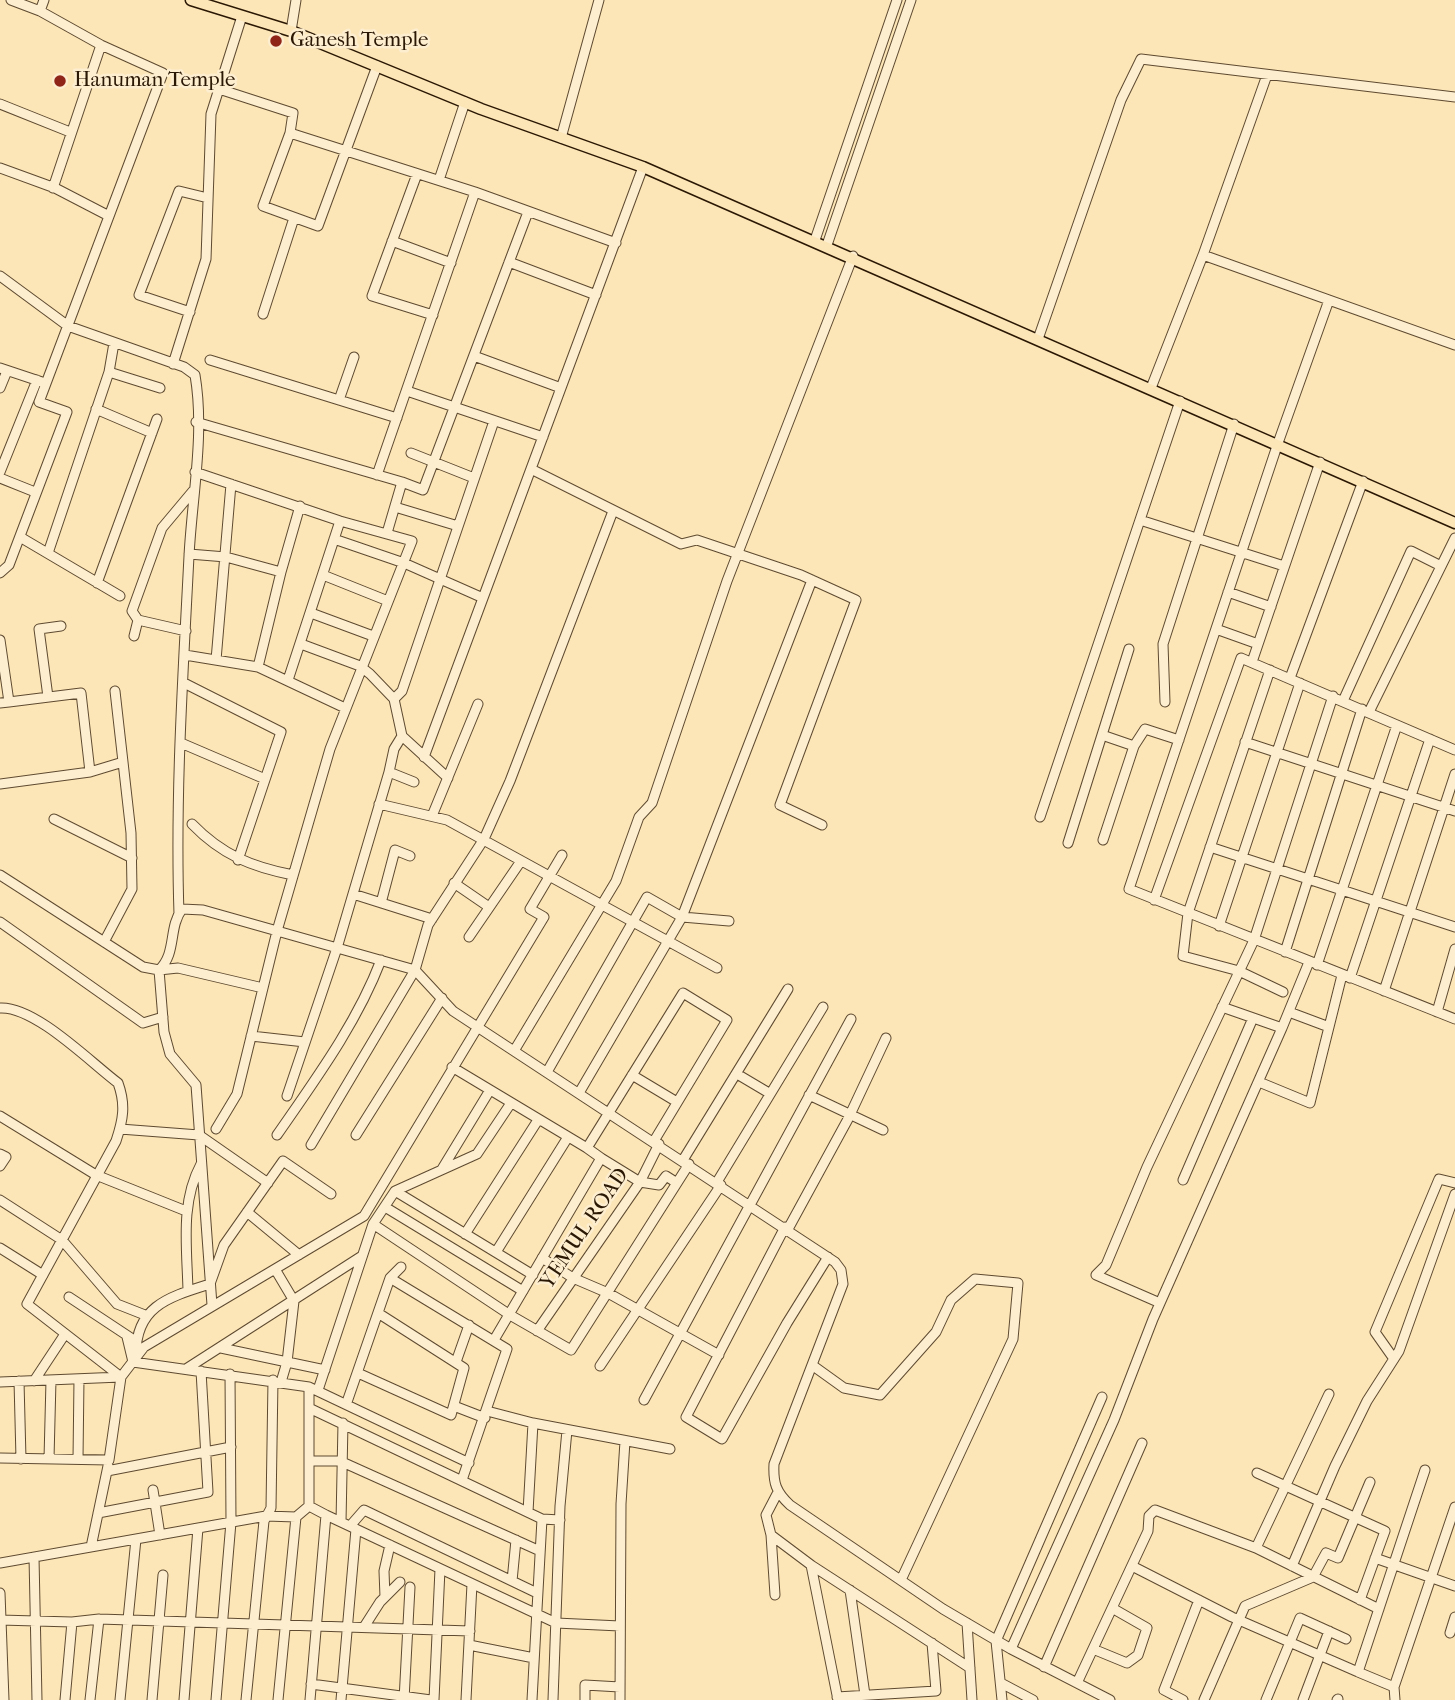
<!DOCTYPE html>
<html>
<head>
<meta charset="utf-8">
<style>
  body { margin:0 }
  canvas { display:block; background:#fce5b6 }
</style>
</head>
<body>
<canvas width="1455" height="1700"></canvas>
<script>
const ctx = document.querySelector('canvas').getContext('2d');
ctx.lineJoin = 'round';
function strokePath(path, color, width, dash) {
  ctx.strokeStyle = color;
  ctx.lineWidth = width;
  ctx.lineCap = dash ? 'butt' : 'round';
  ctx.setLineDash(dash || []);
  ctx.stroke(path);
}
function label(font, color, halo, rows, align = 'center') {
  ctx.font = font + ' "IM FELL French Canon",serif';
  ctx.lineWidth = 5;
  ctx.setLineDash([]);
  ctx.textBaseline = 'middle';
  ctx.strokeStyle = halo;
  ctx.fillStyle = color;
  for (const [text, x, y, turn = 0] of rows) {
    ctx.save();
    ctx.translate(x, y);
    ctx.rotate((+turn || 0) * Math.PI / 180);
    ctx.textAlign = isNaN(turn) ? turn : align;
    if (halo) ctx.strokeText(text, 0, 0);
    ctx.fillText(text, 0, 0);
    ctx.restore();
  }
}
const minor = new Path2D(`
  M11,0l29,11 4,-11
  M40,11l61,34
  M291,31l5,-31
  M219,89l74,24 -3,20 185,59 141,51
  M0,104l70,28
  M290,133l-27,73 55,20 59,-160
  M561,138l38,-138
  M0,168l55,20 54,28
  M417,174l-45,122 61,19
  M439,180l26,-78
  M815,240l82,-240
  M392,241l59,22
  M827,245l84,-245
  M1203,255l64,-180
  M509,262l87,33
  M0,276l68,50 116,41 11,8c10,59 -3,122 -6,181 -6,119 -14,239 -10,358
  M1329,300l-51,143 -149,446 326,130
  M190,312l-51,-17 40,-104 29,7
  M263,314l31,-96
  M1038,339l83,-239 20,-41 314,38
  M474,356l87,32
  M210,360l187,58
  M173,364l33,-105 5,-145 31,-98
  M0,368l42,14
  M109,372l5,-29
  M0,388l7,-17
  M1151,388l52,-133 252,90
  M407,391l136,46
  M339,400l15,-43
  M96,409l56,24
  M196,422l206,60 -15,51
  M411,453l63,25
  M531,469l150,75 16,-4 104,35 55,25 -76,205 42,20
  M0,472l37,-92
  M195,472l145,49 72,20 -82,208 -53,182 -40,163 -21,35
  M377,475l98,-283
  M0,478l35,14
  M402,482l21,8 105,-278
  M395,507l63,19
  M1140,520l144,46
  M20,537l100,59
  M334,539l70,24 79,35
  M48,553l61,-181 51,16
  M189,554l37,3 55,15 -23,95
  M281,572l19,-66
  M0,573l9,-8 58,-153 -28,-10 124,-329 -62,-28 -48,143
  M323,575l65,26
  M97,583l60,-164
  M1228,592l43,15
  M311,613l62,23
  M138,620l-6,-9 30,-83 31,-37
  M1216,629l42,15
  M134,636l4,-16 48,11
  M0,640l9,62 -9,1
  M301,644l59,22 10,8 24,25 8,37 46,42
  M185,655l73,12 87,41
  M216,660l15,-176
  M1252,662l68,-200
  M1270,670l-82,243 -5,43 56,15 44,21
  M1290,678l73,-197
  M288,680l52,-159
  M184,683l97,49 -43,128
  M48,697l-9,-68 22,-3
  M394,699l8,-8 92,-270
  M1343,701l68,-150 30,15
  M1165,702l-2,-58 71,-220
  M1369,712l86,-174
  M1102,735l32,11
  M1245,742l210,69
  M181,743l84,36
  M424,757l219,-590
  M90,772l33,-10
  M389,772l5,-23 8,-13
  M0,784l90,-12 -9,-79 -72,9
  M379,804l68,16 270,148
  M432,816l46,-112
  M1040,817l140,-416
  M54,819l78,39
  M192,824c30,31 60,43 101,51
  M1103,840l31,-94 11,-17 34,11
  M1068,843l61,-194
  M1210,847l245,80
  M0,875l143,92 16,3c18,-17 9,-42 23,-61l21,1 212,60 38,41 382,251 6,8 2,14 -69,180c-1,19 2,28 16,41l153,104 68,40 99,51
  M454,883l35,24
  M353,894l79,25
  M1154,900l87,-242 214,92
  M381,903l14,-53 15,6
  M0,922l143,101 20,-6
  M1219,926l81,-243
  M469,937l52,-76
  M104,942l28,-53 -1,-56 -16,-142
  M1285,952l77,-243
  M1317,965l80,-240
  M1350,978l80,-239
  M1384,991l71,-217
  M1222,1007l60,21 27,-66
  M0,1008c35,-2 90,54 118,75 8,22 5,37 -2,58l-89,163 94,73 23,-30 220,-131 180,-299 -14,-8 32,-54
  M1289,1012l40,15
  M1437,1012l18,-63
  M251,1036l54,6
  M514,1051l102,-170 23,-64 13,-14 75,-222 126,-325
  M452,1067l135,81
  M547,1072l100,-175 35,20 47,4
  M737,1074l32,19
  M632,1075l45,27
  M1259,1082l51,21 32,-128
  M579,1093l103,-176 130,-337
  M809,1095l74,35
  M287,1096l50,-148 52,-176 25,10
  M0,1116l96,59 90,36
  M120,1129l79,6 69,48
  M277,1135c38,-55 80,-112 104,-175
  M356,1135l86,-137
  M311,1145l104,-175 13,-45 56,-86 26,-58 103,-270
  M0,1154l6,3 -6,9
  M601,1158l39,24 19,3 7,-9 11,7
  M683,1160l105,-171
  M442,1169l48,-79
  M1183,1180l70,-162
  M717,1182l106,-175
  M395,1191l138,84
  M0,1200l62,40 55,64 28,11
  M385,1207l138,84
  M247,1212l52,43
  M373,1224l137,91 61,35 118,-186
  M785,1227l-99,190 36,22 65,-116 41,-66
  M788,1229l60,-110 38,-81
  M465,1234l73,-114
  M0,1248l43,27
  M496,1252l72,-115
  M542,1258l31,20 35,15 111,62
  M275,1269l19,32 -7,61 -6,20
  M390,1278l117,71 -45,131
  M188,1291c-1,-44 -8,-88 13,-127
  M69,1297l62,41
  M1160,1303l-64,-28 10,-10 41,-98 107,-227 79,-244
  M212,1305l-16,-220 -26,-31 -6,-22 -5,-62 19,-2 85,20
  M537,1331l103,-149 19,-38
  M127,1337l6,25 176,25 160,76
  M494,1340l107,-182 -14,-10 96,-155 44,27 -73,121
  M221,1348l104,22
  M136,1356c-1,-50 33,-59 74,-72l14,-39 59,-84 48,33
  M1394,1359l-19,-27 64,-153 16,4
  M456,1362l13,-37
  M812,1365l32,23 36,7 56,-63 15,-32 24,-21 43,4 -5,56 -112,241
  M600,1366l121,-181
  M186,1369l176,-113
  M358,1373l93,42 13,-47 -86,-55
  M19,1381l2,78
  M34,1381l31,-47
  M0,1382l121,-5 -12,83 -109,-2
  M309,1387v119l17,9 -16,185
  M318,1390l55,-166 22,-33 82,-37 34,-51
  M644,1400l207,-381
  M347,1402l43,-124 11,-11
  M454,1406l31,12
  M309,1408l233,111 18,1
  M487,1411l46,12
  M49,1459l2,-79
  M78,1459l1,-80
  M309,1461h31l200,90
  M107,1471l124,-24
  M1257,1473l128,58 -25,69
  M153,1490l7,45
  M778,1492l-12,23 5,20 40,30 27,135
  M528,1512l5,-89 137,26
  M98,1513l110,-21 -7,-121
  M326,1515l230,108 64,3
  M341,1522l2,-99
  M350,1526l14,-16 173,83
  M771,1535l4,60
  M91,1547l17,-81
  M1256,1548l73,-154
  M34,1557l3,143
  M1375,1558l80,28
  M0,1563l266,-47 30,1 13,-11
  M811,1565l159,103
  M1132,1566l100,51 126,55 67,-202
  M1292,1566l43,-100 32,-65 32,-50 56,-157
  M512,1581l4,-41
  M850,1590l15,105
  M0,1593l4,107
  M385,1597l-1,-26 6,-26
  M0,1620l72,2 27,-3 371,12
  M967,1623l5,77
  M364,1627l16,-25 20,-20
  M1450,1633l5,-16
  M469,1645l65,13
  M1011,1649l103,-229 39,-101 129,-291
  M1093,1649l34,14 11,-8 9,-27 -35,-20
  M1044,1667l98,-224
  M1358,1672l36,15 61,-180
  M1001,1683l32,17
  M1077,1683l71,-152 1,-15 6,-6 101,38 123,61
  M311,1684l120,16
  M1394,1687l1,13
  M837,1697l99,-6 -4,-48
  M65,1700l7,-78
  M90,1700l9,-81
  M120,1700l16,-161
  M152,1700l11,-125
  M184,1700l14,-172
  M216,1700l15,-178 -1,-148
  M246,1700l18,-179 7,-13 2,-128
  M278,1700l18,-183
  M341,1700l15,-171
  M404,1700l6,-113
  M434,1700l6,-131
  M466,1700l6,-116
  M532,1700l10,-181
  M553,1700l7,-194 7,-76
  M585,1700v-15l35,2
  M620,1700l1,-196 4,-63
  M1002,1700l-6,-59 106,-244
  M1183,1700l-19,-10 35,-90
  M1204,1700l41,-94 68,-29 13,-24 12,5 32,-76
  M1266,1700l34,-82 46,21
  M1303,1700l26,-69
  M1337,1700l1,-1`);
const major = new Path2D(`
  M191,0l100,31 190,78 162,58 812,356`);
strokePath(minor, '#5e4a30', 11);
strokePath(major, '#2a1704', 13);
strokePath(minor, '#fdeed0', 9);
strokePath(major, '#fce5b6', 10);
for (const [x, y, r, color] of [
  [276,41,7,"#8f2418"],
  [60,81,7,"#8f2418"]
]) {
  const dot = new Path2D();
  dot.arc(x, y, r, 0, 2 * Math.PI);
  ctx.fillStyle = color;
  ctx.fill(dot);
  strokePath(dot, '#fdeed0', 2.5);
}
label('21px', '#2a1704', '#fdeed0', [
  ["Ganesh Temple",290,41],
  ["Hanuman Temple",74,81]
], 'left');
label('21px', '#2a1704', '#fdeed0', [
  ["YEMUL ROAD",585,1229,-56]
]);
</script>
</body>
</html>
